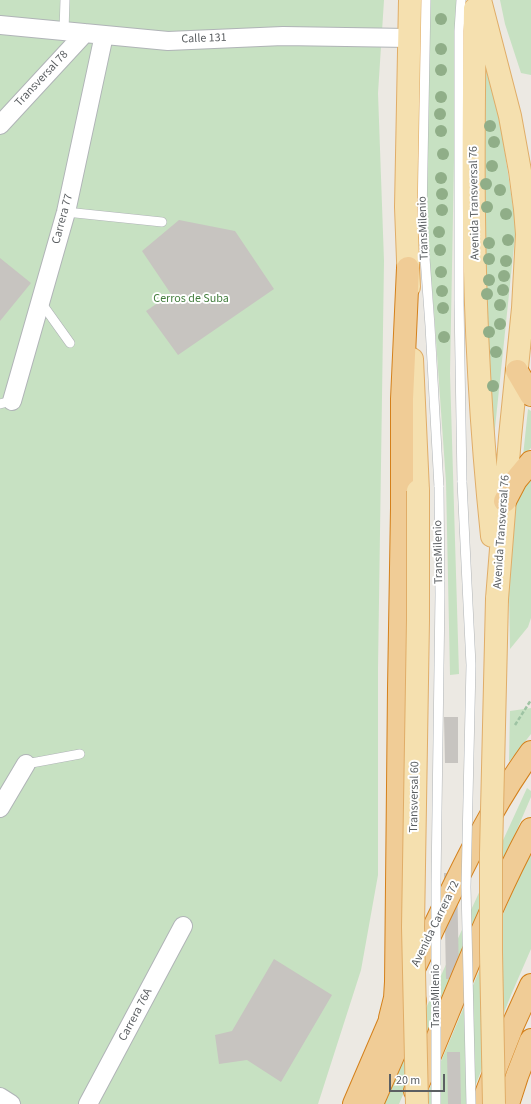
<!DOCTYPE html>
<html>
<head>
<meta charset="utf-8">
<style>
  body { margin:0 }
  #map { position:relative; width:531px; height:1104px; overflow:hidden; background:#ece9e3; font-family:"Source Sans 3",sans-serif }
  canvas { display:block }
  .scale { position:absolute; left:389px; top:1074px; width:56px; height:18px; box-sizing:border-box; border:2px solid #5b5f62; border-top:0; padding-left:5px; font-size:12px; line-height:14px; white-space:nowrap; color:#5b5f62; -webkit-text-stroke:3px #fff; paint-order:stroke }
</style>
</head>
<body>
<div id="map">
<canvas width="531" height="1104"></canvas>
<div class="scale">20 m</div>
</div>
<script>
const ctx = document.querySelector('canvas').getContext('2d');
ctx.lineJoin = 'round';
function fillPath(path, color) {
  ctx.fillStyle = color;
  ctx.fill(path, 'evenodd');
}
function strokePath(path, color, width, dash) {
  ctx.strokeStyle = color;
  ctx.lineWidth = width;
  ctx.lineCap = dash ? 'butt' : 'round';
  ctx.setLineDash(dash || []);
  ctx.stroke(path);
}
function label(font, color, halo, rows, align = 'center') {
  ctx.font = font + ' "Source Sans 3",sans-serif';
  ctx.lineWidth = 4;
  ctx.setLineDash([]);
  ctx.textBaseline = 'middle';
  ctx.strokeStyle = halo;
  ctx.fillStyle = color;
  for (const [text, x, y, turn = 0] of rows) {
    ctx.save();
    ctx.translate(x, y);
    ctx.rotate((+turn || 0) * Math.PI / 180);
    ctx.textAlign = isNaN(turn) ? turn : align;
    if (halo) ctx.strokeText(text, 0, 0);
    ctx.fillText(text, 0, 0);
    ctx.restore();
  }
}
fillPath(new Path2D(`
  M0,0h384l-6,93 6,168 -6,407v207l-17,95 -43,134h-318z
  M430,0h27l-7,373 9,301 -9,1 -4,-193 -12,-170 -8,-84z
  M500,0h31v75l-10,-2 -16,-49z
  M483,59l17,61 16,107 -23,220 -10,-115z
  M528,409l3,2v37l-8,8z
  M531,471v147l-3,9 -18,22 -2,-108 3,-29z
  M531,708v26l-22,28 1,-51z
  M527,788l4,3v6l-132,307h-17z
  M531,854v95l-20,46 -43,109h-45l97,-230z`), '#c7e1c2');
fillPath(new Path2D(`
  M179,220l56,11 39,58 -96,66 -32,-44 25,-17 -29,-43z
  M0,258l31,25 -31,38z
  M444,717h14v46h-13z
  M444,873h13l2,106h-13z
  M274,959l58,36 -51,87 -34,-22 -28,4 -4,-29 17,-4z
  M447,1052h13l1,52h-13z`), '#c7c4c0');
const lane = new Path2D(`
  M426,0l-4,217 8,109 9,161
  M461,0l-2,31v270l3,181
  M64,31l1,-31
  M66,212l96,10
  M40,301l30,42
  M0,404l12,-3
  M26,764l54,-10`);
const street = new Path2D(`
  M0,25l168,16 115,-5 126,2
  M0,125l85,-92
  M12,401l54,-189 38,-177
  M0,808l26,-44
  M0,1097l11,7
  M88,1104l95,-178`);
const primary = new Path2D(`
  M480,0l30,116 10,55 5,38 2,25 -4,74 -13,129 -13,162
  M475,9c-1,69 -2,138 -1,207 1,107 7,214 18,320
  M409,287l-3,-80 4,-207
  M412,359l6,132`);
const highway = new Path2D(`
  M517,371l14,24
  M505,501l11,-21 15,-18
  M411,975c36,-74 72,-157 120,-223
  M390,1018l5,-20 1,-16 3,-294 3,-180v-109l6,-131
  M415,1091c38,-88 71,-178 116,-262
  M354,1104l43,-100
  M372,1104l35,-80 8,-23
  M482,1104l30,-77 19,-42
  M508,1104l9,-28 14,-36`);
strokePath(lane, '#b0b4b7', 10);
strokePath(street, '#b0b4b7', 20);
strokePath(primary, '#e0ad68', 24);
strokePath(highway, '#d4801b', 24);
strokePath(new Path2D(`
  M515,725l16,-25`), '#9ec3a3', 2.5, [4, 2]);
strokePath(lane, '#fff', 9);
strokePath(street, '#fff', 18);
strokePath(primary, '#f5e0af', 22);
strokePath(highway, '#f0cc96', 22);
const laneBridge = new Path2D(`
  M462,482l9,183 -5,222 5,217
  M436,1104v-221l4,-288 -1,-108`);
const primaryBridge = new Path2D(`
  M417,1104l-4,-177 5,-307v-129
  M494,1104l-3,-152v-99l6,-254`);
strokePath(laneBridge, '#b0b4b7', 10, []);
strokePath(primaryBridge, '#e0ad68', 24, []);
strokePath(laneBridge, '#fff', 9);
strokePath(primaryBridge, '#f5e0af', 22);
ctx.fillStyle = '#90ae88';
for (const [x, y] of [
  [441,19],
  [441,49],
  [441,70],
  [441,97],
  [440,114],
  [490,126],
  [441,131],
  [494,142],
  [443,154],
  [492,166],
  [441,178],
  [486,184],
  [500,190],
  [442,194],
  [487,207],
  [442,210],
  [506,214],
  [439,232],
  [508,240],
  [489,243],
  [440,250],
  [489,259],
  [506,261],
  [441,272],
  [504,276],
  [489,280],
  [503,290],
  [442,291],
  [487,294],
  [500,305],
  [443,308],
  [500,324],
  [489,332],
  [444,337],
  [496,352],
  [493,386]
]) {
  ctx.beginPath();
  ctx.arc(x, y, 6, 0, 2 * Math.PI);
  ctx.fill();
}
label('12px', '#5b5f62', '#fff', [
  ["Calle 131",204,39,-2],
  ["Transversal 78",42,79,-47],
  ["Avenida Transversal 76",475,203,-91],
  ["Carrera 77",63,219,-75],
  ["TransMilenio",424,228,-92],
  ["Avenida Transversal 76",502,532,-86],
  ["TransMilenio",439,552,-91],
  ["Transversal 60",415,797,-89],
  ["Avenida Carrera 72",436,924,-64],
  ["TransMilenio",436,996,-90],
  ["Carrera 76A",136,1015,-62]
]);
label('12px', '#447e3e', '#fff', [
  ["Cerros de Suba",191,299]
]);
</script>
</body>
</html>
